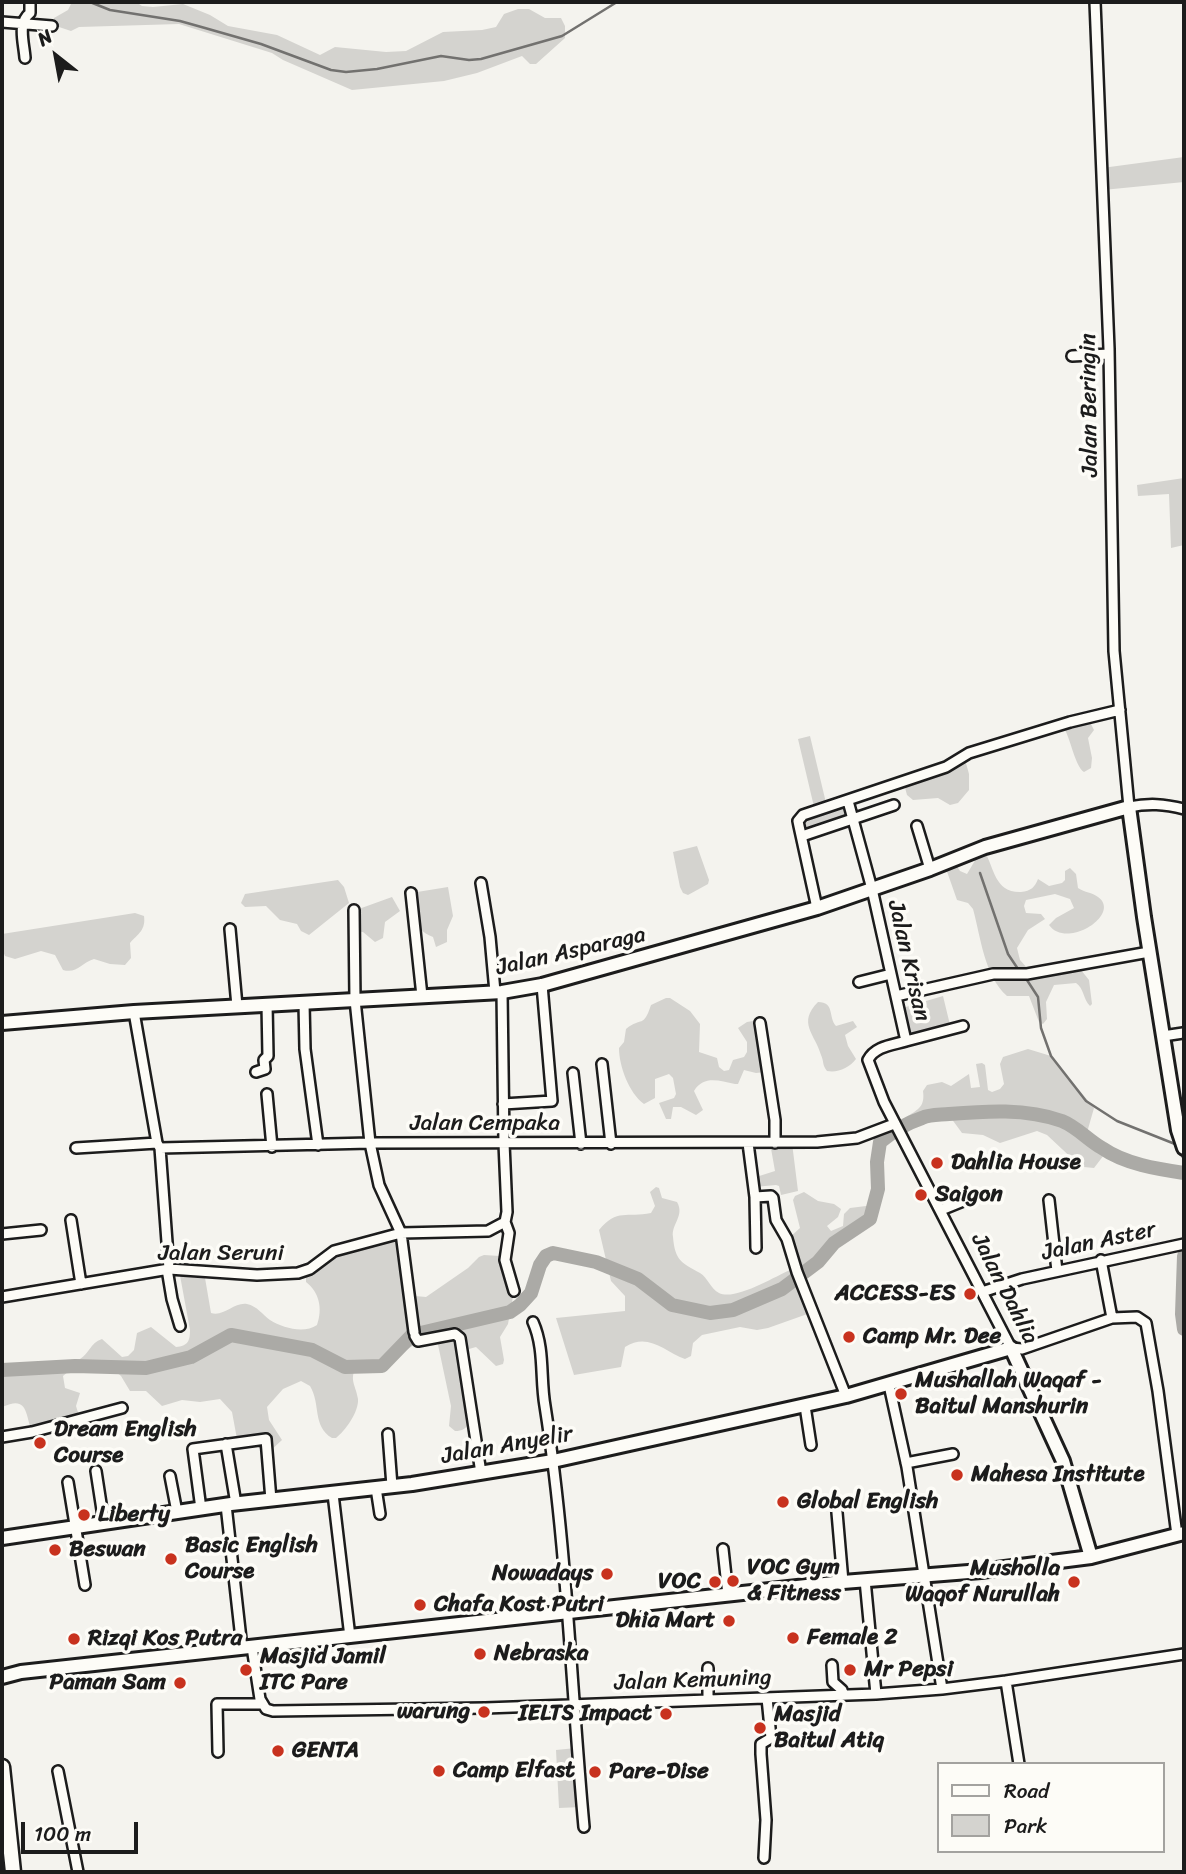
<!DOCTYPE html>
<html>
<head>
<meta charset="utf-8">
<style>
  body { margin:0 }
  #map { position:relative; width:1186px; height:1874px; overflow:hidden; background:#f4f3ee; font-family:Sriracha,sans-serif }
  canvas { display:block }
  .frame { position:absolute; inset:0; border:4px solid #1c1c1c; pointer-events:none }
  .legend { position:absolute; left:937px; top:1762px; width:228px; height:91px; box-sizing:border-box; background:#fdfcf7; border:2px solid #a3a29f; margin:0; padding:9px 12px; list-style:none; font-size:21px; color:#1c1c1c }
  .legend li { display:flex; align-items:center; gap:14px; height:35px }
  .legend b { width:35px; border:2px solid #a3a29f }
  .north { position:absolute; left:21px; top:21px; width:70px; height:70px; -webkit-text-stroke:5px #fdfcf7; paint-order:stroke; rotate:329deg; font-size:19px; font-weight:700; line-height:28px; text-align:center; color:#1c1c1c }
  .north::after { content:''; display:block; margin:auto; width:24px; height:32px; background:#1c1c1c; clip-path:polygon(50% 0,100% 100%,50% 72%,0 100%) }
  .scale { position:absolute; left:21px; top:1822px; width:117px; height:32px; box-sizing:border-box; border:4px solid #1c1c1c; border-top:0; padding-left:9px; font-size:21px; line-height:24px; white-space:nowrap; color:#1c1c1c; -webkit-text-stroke:5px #fdfcf7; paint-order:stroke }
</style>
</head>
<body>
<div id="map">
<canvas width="1186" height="1874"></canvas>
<div class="frame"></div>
<ul class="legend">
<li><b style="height:9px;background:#fdfcf7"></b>Road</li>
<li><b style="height:19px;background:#d4d3cf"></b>Park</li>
</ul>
<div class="north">N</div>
<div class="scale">100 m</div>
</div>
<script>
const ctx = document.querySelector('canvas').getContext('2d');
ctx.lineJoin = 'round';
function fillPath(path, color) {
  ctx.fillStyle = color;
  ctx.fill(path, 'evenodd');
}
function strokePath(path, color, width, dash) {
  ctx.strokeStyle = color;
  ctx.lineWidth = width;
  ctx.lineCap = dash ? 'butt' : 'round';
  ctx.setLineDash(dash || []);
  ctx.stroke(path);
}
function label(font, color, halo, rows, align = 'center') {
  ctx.font = font + ' Sriracha,sans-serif';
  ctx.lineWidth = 7;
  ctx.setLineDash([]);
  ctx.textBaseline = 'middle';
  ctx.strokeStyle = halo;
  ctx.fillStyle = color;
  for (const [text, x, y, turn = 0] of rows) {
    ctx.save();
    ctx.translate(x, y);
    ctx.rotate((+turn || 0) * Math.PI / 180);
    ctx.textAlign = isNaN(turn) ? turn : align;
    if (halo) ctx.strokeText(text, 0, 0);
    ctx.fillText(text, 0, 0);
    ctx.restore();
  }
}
fillPath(new Path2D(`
  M72,2h64l6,4 11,1 30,-3 27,11 18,11 49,9 43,20 15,-8 51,5 20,-1 37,-19 39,-2 14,-3 8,-13 14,-5h11l16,9h16l4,8v12l-29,26h-6l-8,-8 -45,17 -33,8 -92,9 -69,-30 -11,-7 -93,-29 -100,3 -8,4 -15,-5 -3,-4 1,-4 14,-8z
  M1184,157v25l-81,8 -1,-22z
  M1184,478v67l-13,3 -2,-54 -31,2 -1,-11z
  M1088,718l6,12 -6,8 4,20 -1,10 -7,4c-9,-6 -13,-32 -20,-44z
  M810,736l17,71 21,-6 4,18 -50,17 -4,-15 17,-10 -17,-72z
  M964,756l5,18v16l-11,13 -8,2 -12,-7 -25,2 -6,-5 -4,-15z
  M697,846l12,34 -1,4 -20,11 -5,-2 -3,-6 -7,-35z
  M980,852h5c9,16 10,41 36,40 10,-1 14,-5 17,-13l11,7 13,-3 3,-3v-9l5,-3 6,6 2,14c7,5 14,4 20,9 24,17 -31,53 -49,28l7,-7 18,-10 -4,-9 -15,-5 -29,6 -2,6 2,7 15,1 4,5 -17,11 -11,18 3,12 8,9 45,-9 16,20 3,24 -2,2c-7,-7 -6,-18 -14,-23l-22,2 -8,17 1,17 -4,5 -4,-2 -10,-26h-22c-23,-21 -26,-58 -34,-87l-5,-6 -11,-3 -13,-37h11l5,8 7,3z
  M338,880l6,7 5,16 -40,32 -8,-4 -4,-7 -17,-4 -14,-14 -21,1 -4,-4 4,-9z
  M448,887l5,29 -6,14v12l-11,5 -3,-10c-22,-9 -18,-23 -22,-44z
  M392,897l8,14 -15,11 -2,16 -8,4 -12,-10 -10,-1 3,-21z
  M135,913l9,3c2,14 -6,18 -14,27l1,15 -6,7 -15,-1 -16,-5c-13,4 -17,15 -31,11l-8,-15 -14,-4 -26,8 -10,-3 -3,-7v-15z
  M943,996l8,33 -45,12 -7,-32z
  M666,998h4l20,13 10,13 -1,28 18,6 2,9 5,4 5,-1 4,-10 11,-3 3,-5v-10l-9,-14 9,-6 12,-2c14,12 6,35 6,52l-9,1 -12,-3 -6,14h-3c-16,-3 -31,-9 -41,7l9,19 -7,5 -15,-8h-8l-2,12h-5l-7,-16 15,-5 2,-4 -3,-16 -4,-4 -14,5v19l-11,6c-15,-11 -25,-38 -25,-56l5,-6 2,-13c16,-13 17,0 25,-24z
  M818,1002c17,0 10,15 18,24l17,-5 4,6 -12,8 3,11 8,13c-7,9 -18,14 -29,12 -5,-6 -3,-10 -6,-16 -6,-21 -24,-32 -3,-53z
  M1028,1049l23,7 43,52 -8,28 21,15 -13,17 -10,-1 -6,-3 -31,-29 -10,-4 -37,12 -17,-8 -21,-2 -11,-15c-15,-1 -31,10 -44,3l1,-5c11,-7 17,-10 15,-25l4,-6 15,-3 9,4 18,-12 2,14 9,-1 -4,-23 6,-1 3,2 3,25 4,2 8,-3 4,-5 -4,-20 3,-7z
  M770,1143h22l6,48 -17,4 -2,-9 -3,-1 -22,2 -1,-9 22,-7z
  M656,1187l3,1 3,10 15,4c8,14 -6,22 -4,35 2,24 9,26 27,36 8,5 10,15 19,20 16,8 55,-16 71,-23l7,2 16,40 -45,16 -11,2 -17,-3 -38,8 -9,8 -2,13 -6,3c-21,-8 -37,-27 -60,-12l-4,20 -47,8 -18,-57 69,-7v-15l-14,-15 -12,-51c18,-22 28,-12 52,-17l4,-7 -5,-14z
  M804,1192l14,9 16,3 7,5 -3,8 -11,9 4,5 12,-5 1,-12 6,-6 16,-2 6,5 -2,8 -36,24 -24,26 -12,-5 -8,-27 10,-9 -7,-28 2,-4z
  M401,1233l8,56 6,7 11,1 42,-29 11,-11 5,-2 16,1 5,4 9,31 -6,33 -8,13 4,23 -1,4 -7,2 -20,-19 -14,4 7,70c-2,8 -7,10 -14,10l-6,-5 2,-20 -14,-66 -14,-1 -41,27 -26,1c-7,13 0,19 2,32 1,13 -13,32 -22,39h-4c-20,-12 -11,-34 -22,-52l-9,-5 -18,8 -16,18 2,13 13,20 -13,12 -7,1 -5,-9 -20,-5 -5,-27 -12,-13 -20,3 -18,-2 -20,6 -16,-15h-16l-9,-15 -11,-9 -35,-1 -12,10 2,12 15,5 -4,13 4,13 -48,13c-7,-19 -4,-37 -30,-25v-37l37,-2 41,-9c9,-5 10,-16 22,-20l20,18 6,-1 6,-6 3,-17 14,-6 25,20c12,-1 14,-6 14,-17l-11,-60 25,2 7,41c13,4 23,-11 36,-9 10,2 16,11 23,16 13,8 34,14 47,5 6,-17 2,-33 -11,-43v-7l22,-20z
  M576,1748l5,59 -22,1 -3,-58z`), '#d4d3cf');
strokePath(new Path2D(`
  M90,2l20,8 70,11 25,7 56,16 70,26 15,2 31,-3 64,-13 28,4 12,-1 81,-23 55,-34
  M980,873l28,81 12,18
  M1025,977l13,20 3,31 10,28 35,45 31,20 58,23 9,15`), '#72716f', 2.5);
strokePath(new Path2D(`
  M1184,1256l-2,58 2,15
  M2,1370l73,-4 71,2 45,-11 40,-22 81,15 33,17 37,-1 30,-31 98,-23 10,-7 11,-12 9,-28 6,-9 7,-3 43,9 42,17 34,26 38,8 23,-3 49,-21 36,-27 16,-19 36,-24 8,-30 -1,-27 3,-20c12,-10 27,-19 42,-24 8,-4 18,-3 27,-4 36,-3 77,-6 113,7 15,6 26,19 40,27 23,16 55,21 82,25`), '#abaaa6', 14);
const street = new Path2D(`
  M1095,2l14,347 5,302 15,156c20,-4 35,-3 55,2
  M2,22l50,4
  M25,58c-1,-15 -8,-35 5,-45v-11
  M1072,356l37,-2
  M848,801l24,88 34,152c-13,4 -31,5 -38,19l16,42 127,246 11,1 90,-31 25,-1 9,6 12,68 19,144
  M917,826l13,43
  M802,836l92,-31
  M481,883l9,54 5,55
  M411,893l11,103
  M817,908l-18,-82 -1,-5 5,-6 143,-48 23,-14 101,-31 50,-12
  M354,910l1,90 15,143 9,42 22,48 13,99
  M230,929l7,77
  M859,982l32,-8
  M896,996l97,-22h34l122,-22
  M304,1003l1,46 13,96
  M134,1012l23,131
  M760,1023l15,97v23
  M1163,1036l20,-3
  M906,1041l57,-15
  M602,1064l9,80
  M256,1072l9,-3 -1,-9 4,-4 -1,-52
  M573,1073l8,71
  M267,1094l5,53
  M503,1104l49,-3 -10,-116
  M748,1143l7,54 1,51
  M76,1148l81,-5 3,5 210,-5 447,-1 40,-4 37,-14
  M160,1148l9,121
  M755,1197l16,-1 2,2 3,22 11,19 10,33 49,124
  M1049,1200l8,71
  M941,1210l32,-13
  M71,1220l10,64
  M505,1222l4,11 -4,27 9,31
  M2,1234l39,-4
  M1101,1260l11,58
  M167,1269l5,30 8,27
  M982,1292l40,-13 162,-35
  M2,1297l167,-28 88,6 41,-2 12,-4 24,-18 67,-18 87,-2 17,-9 2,-10 -3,-69 -2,-151
  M533,1322c12,27 7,56 12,84 22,140 26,281 39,421
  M415,1336l3,5 37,-7 5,4 21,135
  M889,1385l18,82 35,222
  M805,1406l6,39
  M388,1434l4,52
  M2,1437l30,-5 90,-24
  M226,1444l10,60
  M906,1463l47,-9
  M96,1471l8,52
  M170,1476l7,36
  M68,1482l17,103
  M376,1488l4,26
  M333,1494l17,143
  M836,1501l7,81
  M226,1505l16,143
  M201,1509l-8,-60 73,-10 5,61
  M723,1549l5,46
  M865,1580l11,114
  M252,1647l8,52 6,10 7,2 212,-3 391,-14 66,-5 64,-8 178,-27
  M832,1665l1,17 9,8 1,5
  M708,1668v32
  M1006,1681l13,83
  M218,1752l-1,-48h45
  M58,1771l20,101
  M764,1858l2,-38 -5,-66v-10l10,-6 -4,-40`);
const secondary = new Path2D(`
  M2,1023l132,-11 368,-20 40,-7 275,-77 113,-39 55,-22 144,-40 15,110 34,213 6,18
  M2,1538l229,-34 181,-20 141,-23 293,-65 165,-48 52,113 28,96
  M2,1677l19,-5 822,-90 138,-11 110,-14 93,-24`);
const primary = new Path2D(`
  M2,1767l11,105`);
strokePath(street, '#1c1c1c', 14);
strokePath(secondary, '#1c1c1c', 18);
strokePath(primary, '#1c1c1c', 19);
strokePath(street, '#fdfcf7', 9);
strokePath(secondary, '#fdfcf7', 12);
strokePath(primary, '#fdfcf7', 14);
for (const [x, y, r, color] of [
  [937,1163,7,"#c8321e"],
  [921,1195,7,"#c8321e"],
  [970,1294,7,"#c8321e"],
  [849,1337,7,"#c8321e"],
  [901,1394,7,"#c8321e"],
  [40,1443,7,"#c8321e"],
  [957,1475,7,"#c8321e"],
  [783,1502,7,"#c8321e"],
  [84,1515,7,"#c8321e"],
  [55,1550,7,"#c8321e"],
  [171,1559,7,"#c8321e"],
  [607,1574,7,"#c8321e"],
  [733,1581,7,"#c8321e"],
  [715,1582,7,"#c8321e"],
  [1074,1582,7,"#c8321e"],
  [420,1605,7,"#c8321e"],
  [729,1621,7,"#c8321e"],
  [793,1638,7,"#c8321e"],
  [74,1639,7,"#c8321e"],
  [480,1654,7,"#c8321e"],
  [246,1670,7,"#c8321e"],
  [850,1670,7,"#c8321e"],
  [180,1683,7,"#c8321e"],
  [484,1712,7,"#c8321e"],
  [666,1714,7,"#c8321e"],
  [760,1728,7,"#c8321e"],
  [278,1751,7,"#c8321e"],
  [439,1771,7,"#c8321e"],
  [595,1772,7,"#c8321e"]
]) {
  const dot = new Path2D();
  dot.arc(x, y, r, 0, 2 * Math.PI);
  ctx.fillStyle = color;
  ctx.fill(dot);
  strokePath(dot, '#fdfcf7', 2.5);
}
label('23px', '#1c1c1c', '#fdfcf7', [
  ["Jalan Beringin",1090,405,-91],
  ["Jalan Asparaga",571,952,-13],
  ["Jalan Krisan",908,961,77],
  ["Jalan Cempaka",485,1124],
  ["Jalan Aster",1099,1242,-12],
  ["Jalan Seruni",221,1254],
  ["Jalan Dahlia",1004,1289,63],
  ["Jalan Anyelir",507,1446,-10],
  ["Jalan Kemuning",693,1681,-2]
]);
label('bold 23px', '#1c1c1c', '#fdfcf7', [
  ["Dahlia House",951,1163],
  ["Saigon",935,1195],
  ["ACCESS-ES",956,1294,"right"],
  ["Camp Mr. Dee",863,1337],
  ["Mushallah Waqaf -",915,1381],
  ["Baitul Manshurin",915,1407],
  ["Dream English",54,1430],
  ["Course",54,1456],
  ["Mahesa Institute",971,1475],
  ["Global English",797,1502],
  ["Liberty",98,1515],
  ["Basic English",185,1546],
  ["Course",185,1572],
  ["Beswan",69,1550],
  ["VOC Gym",747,1568],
  ["& Fitness",747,1594],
  ["Musholla",1060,1569,"right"],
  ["Waqof Nurullah",1060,1595,"right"],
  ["Nowadays",593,1574,"right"],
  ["VOC",701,1582,"right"],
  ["Chafa Kost Putri",434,1605],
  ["Dhia Mart",715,1621,"right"],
  ["Female 2",807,1638],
  ["Rizqi Kos Putra",88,1639],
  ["Nebraska",494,1654],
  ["Masjid Jamil",260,1657],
  ["ITC Pare",260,1683],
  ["Mr Pepsi",864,1670],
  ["Paman Sam",166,1683,"right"],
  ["warung",470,1712,"right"],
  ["IELTS Impact",652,1714,"right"],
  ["Masjid",774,1715],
  ["Baitul Atiq",774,1741],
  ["GENTA",292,1751],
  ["Camp Elfast",453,1771],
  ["Pare-Dise",609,1772]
], 'left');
</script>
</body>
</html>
